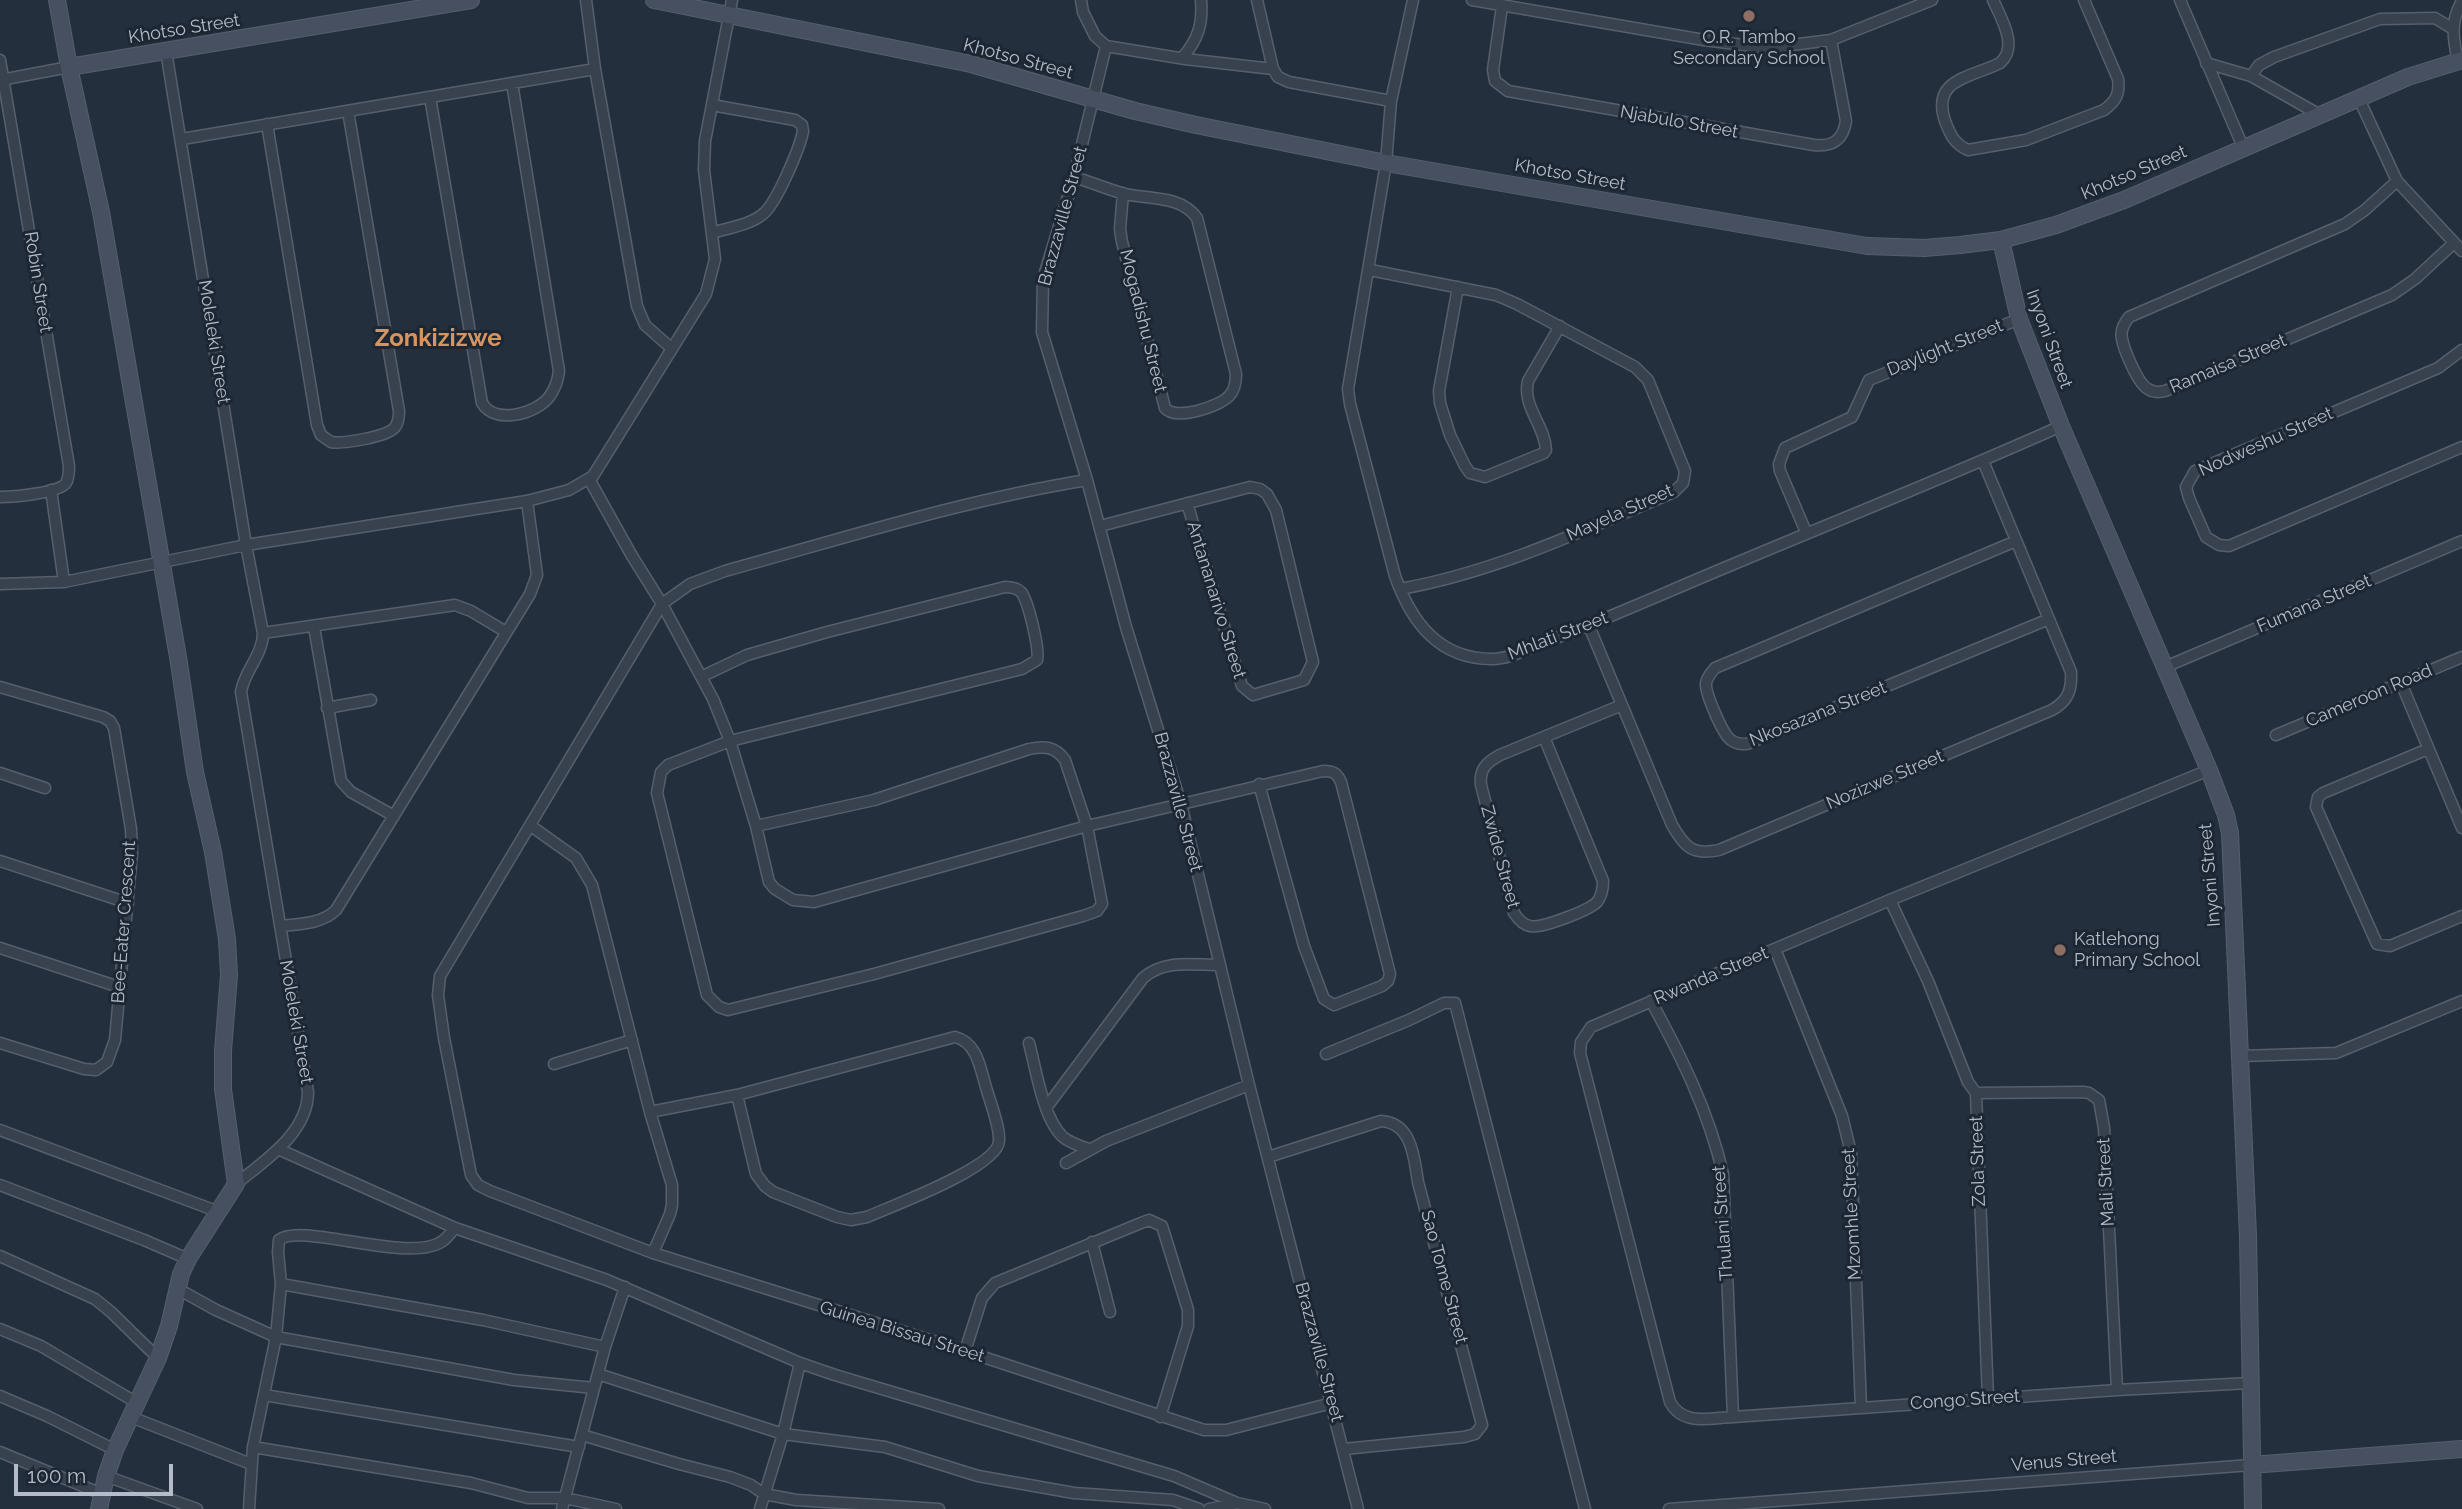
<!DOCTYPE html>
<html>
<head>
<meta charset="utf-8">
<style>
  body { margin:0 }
  #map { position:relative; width:2462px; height:1509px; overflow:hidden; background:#242f3e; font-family:Raleway,sans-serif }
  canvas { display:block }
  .scale { position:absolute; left:14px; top:1464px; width:159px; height:32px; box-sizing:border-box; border:4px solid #b4bcc9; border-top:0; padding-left:9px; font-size:21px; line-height:24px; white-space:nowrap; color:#b4bcc9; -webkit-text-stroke:5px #1d2633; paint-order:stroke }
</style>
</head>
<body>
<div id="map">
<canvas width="2462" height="1509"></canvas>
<div class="scale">100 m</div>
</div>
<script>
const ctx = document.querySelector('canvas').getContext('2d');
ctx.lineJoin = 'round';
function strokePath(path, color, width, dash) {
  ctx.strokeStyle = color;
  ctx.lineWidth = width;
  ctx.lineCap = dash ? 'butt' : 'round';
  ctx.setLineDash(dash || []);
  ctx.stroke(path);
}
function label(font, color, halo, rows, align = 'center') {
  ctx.font = font + ' Raleway,sans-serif';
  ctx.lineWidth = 6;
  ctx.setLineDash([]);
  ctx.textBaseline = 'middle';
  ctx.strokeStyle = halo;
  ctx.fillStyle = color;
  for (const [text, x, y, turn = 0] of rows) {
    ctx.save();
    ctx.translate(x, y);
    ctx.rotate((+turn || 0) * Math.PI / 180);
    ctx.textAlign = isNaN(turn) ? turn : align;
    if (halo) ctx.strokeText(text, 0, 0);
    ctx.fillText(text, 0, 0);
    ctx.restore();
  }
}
const street = new Path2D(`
  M586,0l9,69 42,237 8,19 26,23
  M1081,0l2,12 12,24 11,10 79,13 88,10
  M1257,0l16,69 5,8 11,5 102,19
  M1413,0l-22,101 -5,62 -38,226 2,15 45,172c16,45 43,83 97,83 18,0 35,-10 51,-16 43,-16 85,-34 127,-52 130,-56 262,-107 391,-165
  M1472,0l232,40 63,8 64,-8 101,-40
  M1993,0c8,18 26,47 7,63 -30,15 -69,16 -55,58 5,13 9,23 23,29l58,-10 78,-30c12,-9 16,-16 14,-31l-34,-79
  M2180,0l63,147
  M1502,6l-9,64 2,11 13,10 306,54c19,2 29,-5 32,-24l-15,-81
  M1106,46l-32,131 -31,102 -1,53 45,148 39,147 55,177 68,281 109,424
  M166,51l80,494 17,88c0,22 -19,38 -22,59l67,400c0,41 -44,69 -72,92
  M1182,58c16,-18 21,-34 19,-58
  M0,60l69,406c0,5 0,12 -3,17 -6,10 -54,14 -66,14
  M2458,61c-5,-22 -8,-40 4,-60
  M2206,63l45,13 69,39
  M2251,76l8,-11 15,-8 106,-38 55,-1 18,11
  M0,80l69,-13
  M430,97l52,306c13,22 54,11 67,-6 6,-8 9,-17 10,-26l-47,-288
  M2359,99l38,82 65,70
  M267,124l50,301 4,10 10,7c11,2 57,-5 64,-15 4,-5 4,-11 4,-16l-51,-300
  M182,139l413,-70
  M1074,177c16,5 31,11 47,16 25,7 59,1 76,25l39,156c0,8 -2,17 -7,22 -10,11 -54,25 -64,12l-43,-166 -2,-13 3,-36
  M2397,181l-32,29 -20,14 -216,93c-5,7 -9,13 -7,22 2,11 16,45 26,50 6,4 11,3 17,2l227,-96 23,-16 39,-36
  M712,233c16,-5 38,-8 51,-19 13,-10 37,-66 40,-83l-1,-6 -7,-5 -83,-15
  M1370,270l126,25 21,9 118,63 13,13 37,91 -2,12 -9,9c-90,38 -178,80 -274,97
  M1458,287l-19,104 1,12 10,32 15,31 5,7 15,4 59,-24 2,-3c-1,-25 -24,-43 -18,-69l32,-55
  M2462,350l-24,18 -243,103 -9,16 3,11 17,39 13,8 10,1 233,-99
  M589,479l43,77 30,48 51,95 17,42 26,85 13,56 6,7 18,11 21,2 273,-76 236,-55c10,0 14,2 18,11l49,192 -2,7 -6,5 -48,19 -10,-6 -20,-53 -45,-162
  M1087,480c-123,20 -242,58 -362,91l-35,13 -28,20 -222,372 -2,19 6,43 27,137 7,10 12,6 163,62 312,98 239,79h22l106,-27
  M51,490l13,92
  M1100,526l150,-39 10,2 7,5 9,16 37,152 -9,18 -51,15 -11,-9 -55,-183
  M1806,532l-26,-61 -1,-7 6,-16 67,-31 17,-37 150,-61
  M2016,541l-301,127c-4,5 -8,9 -9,15 -1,10 17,52 25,57 5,4 10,4 16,4l302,-125
  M0,584l64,-2 182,-37 281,-44 42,-11 24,-14 113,-182 9,-35 -11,-89 1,-29 27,-141
  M1589,626l83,199c12,21 20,31 47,25l333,-140c16,-9 20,-20 19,-38l-88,-211
  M314,627l27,154 10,11 43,24
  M263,633l192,-28 16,6 35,21
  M2165,667l297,-126
  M703,676l44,-21 80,-23 178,-45c6,0 12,1 16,5 7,8 19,58 16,68l-15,9 -292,72 -62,24 -7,7 -4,21 50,202 12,12 9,3 146,-36 209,-58 14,-5 5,-7 -15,-78 -22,-66c-10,-14 -21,-14 -36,-11l-155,51 -118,26
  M2401,683l61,145
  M0,687l103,30 7,4 4,7 17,101 1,24 -17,187 -8,22 -11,8 -12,-1 -84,-26
  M327,708l44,-8
  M2276,735l186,-78
  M1544,737l59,144c0,8 -1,15 -6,21 -7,8 -56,27 -67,24 -7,-1 -12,-7 -16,-13l-33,-128c-2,-16 6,-23 19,-30l122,-50
  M2428,749l-105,44 -5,4 -2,10 61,137 13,2 72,-30
  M2209,770l-319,130 -299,127 -10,15 -1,11 90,349c13,24 39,16 63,15l384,-27 133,-7
  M0,773l45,15
  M531,826l45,32 16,27 58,227 22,73v20l-2,9 -17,39
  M0,861l128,42
  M1890,900l38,81 40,101 8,11 12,306
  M280,926c19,-2 42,-2 56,-16l194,-316 7,-19 -10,-74
  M0,948l119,39
  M1775,949l67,167 9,37 10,255
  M1651,1001c30,55 58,111 72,173l10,243
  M1029,1043c7,26 14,76 34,94 7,6 17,9 26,12
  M1326,1054l83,-34 35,-17h11l130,506
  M2240,1056l96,-3 126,-52
  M554,1064l78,-24
  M1976,1093l107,-1 6,1 10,7 5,28 13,262
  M1046,1108l97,-130c22,-19 50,-13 77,-13
  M650,1112l87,-17 218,-58c21,5 25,29 30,47 4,15 15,42 14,57 -1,26 -107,65 -132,76l-16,3 -14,-3 -64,-25 -8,-6 -9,-12 -19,-79
  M0,1130l219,82
  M278,1149l177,79 152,52 193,83 35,12 339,101 63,27 28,6
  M1268,1157l113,-36c31,2 33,36 37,61l64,243 -7,9 -11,3 -120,12
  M1066,1163l40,-22 143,-56
  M0,1185l144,55 44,19
  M1092,1242l18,70
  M0,1256l95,43 16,13 47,46
  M281,1284l202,36 122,27
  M178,1289l38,21 60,27 238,43 80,8
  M0,1329l41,17 96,57
  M965,1351l17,-53 13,-15 146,-60 8,-3 13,6 26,84v16l-28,91
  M598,1374l185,60 102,13 93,29 96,17 99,7 26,9
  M264,1395l315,52
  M0,1396l47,20 68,34
  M131,1417l120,47
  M582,1435l97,29 51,13 21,8 13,9 32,6 143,9
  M253,1447l218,36 57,15h37l51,11
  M0,1452l102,42
  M106,1476l91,33
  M249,1509l4,-62 23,-110 5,-53 -3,-32 1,-12c22,-19 133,26 165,0 4,-3 7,-8 11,-12
  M562,1509l43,-162 20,-60
  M760,1509l23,-75 17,-71
  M1209,1509l28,-6
  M1669,1509l582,-44`);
const secondary = new Path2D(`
  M57,0l12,67 32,145 78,451 16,109 18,80 14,87 2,36 -6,76v38l13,95 -48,75 -7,15 -12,52 -11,32 -43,92 -9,26 -7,33
  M654,0l317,64 164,47 61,14 190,38 481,83 57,2 36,-3 41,-5 55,-15 68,-25 284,-123 54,-17
  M69,67l402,-67
  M2001,240l18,79 42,107 148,344 17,45 4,18 18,403 5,273
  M2251,1465l211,-16`);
strokePath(street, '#565f6c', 13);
strokePath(secondary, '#565f6c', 18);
strokePath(street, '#38414e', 10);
strokePath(secondary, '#465061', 16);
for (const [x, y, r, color] of [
  [1749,16,7,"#8d6e63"],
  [2060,950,7,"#8d6e63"]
]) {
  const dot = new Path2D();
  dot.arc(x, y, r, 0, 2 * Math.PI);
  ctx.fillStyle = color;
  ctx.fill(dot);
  strokePath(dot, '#1d2633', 2.5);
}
label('18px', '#b4bcc9', '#1d2633', [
  ["Khotso Street",184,29,-9],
  ["Khotso Street",1018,59,15],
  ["Njabulo Street",1679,122,10],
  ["Khotso Street",2134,173,-23],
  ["Khotso Street",1570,175,10],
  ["Brazzaville Street",1063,216,-75],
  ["Robin Street",38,282,81],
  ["Mogadishu Street",1143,321,76],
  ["Inyoni Street",2049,339,70],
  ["Moleleki Street",214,342,81],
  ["Daylight Street",1945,348,-22],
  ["Ramaisa Street",2228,364,-23],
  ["Nodweshu Street",2266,442,-24],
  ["Mayela Street",1620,513,-24],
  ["Antananarivo Street",1216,600,73],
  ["Fumana Street",2314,604,-23],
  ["Mhlati Street",1558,636,-21],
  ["Cameroon Road",2369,696,-23],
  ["Nkosazana Street",1818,714,-22],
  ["Nozizwe Street",1885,780,-23],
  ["Brazzaville Street",1178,802,75],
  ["Zwide Street",1500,857,75],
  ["Inyoni Street",2210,875,-95],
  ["Bee-Eater Crescent",124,922,-86],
  ["Rwanda Street",1711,976,-23],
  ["Moleleki Street",296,1022,80],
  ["Zola Street",1978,1161,-92],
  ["Mali Street",2106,1182,-93],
  ["Mzomhle Street",1852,1214,-93],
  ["Thulani Street",1723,1223,-94],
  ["Sao Tome Street",1444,1277,75],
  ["Guinea Bissau Street",902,1332,17],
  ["Brazzaville Street",1319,1352,75],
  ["Congo Street",1965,1400,-4],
  ["Venus Street",2064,1461,-5]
]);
label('18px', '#b4bcc9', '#1d2633', [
  ["O.R. Tambo",1749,38],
  ["Secondary School",1749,59],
  ["Katlehong",2074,940,"left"],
  ["Primary School",2074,961,"left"]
]);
label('bold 24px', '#d59563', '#1d2633', [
  ["Zonkizizwe",438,339]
]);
</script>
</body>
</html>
